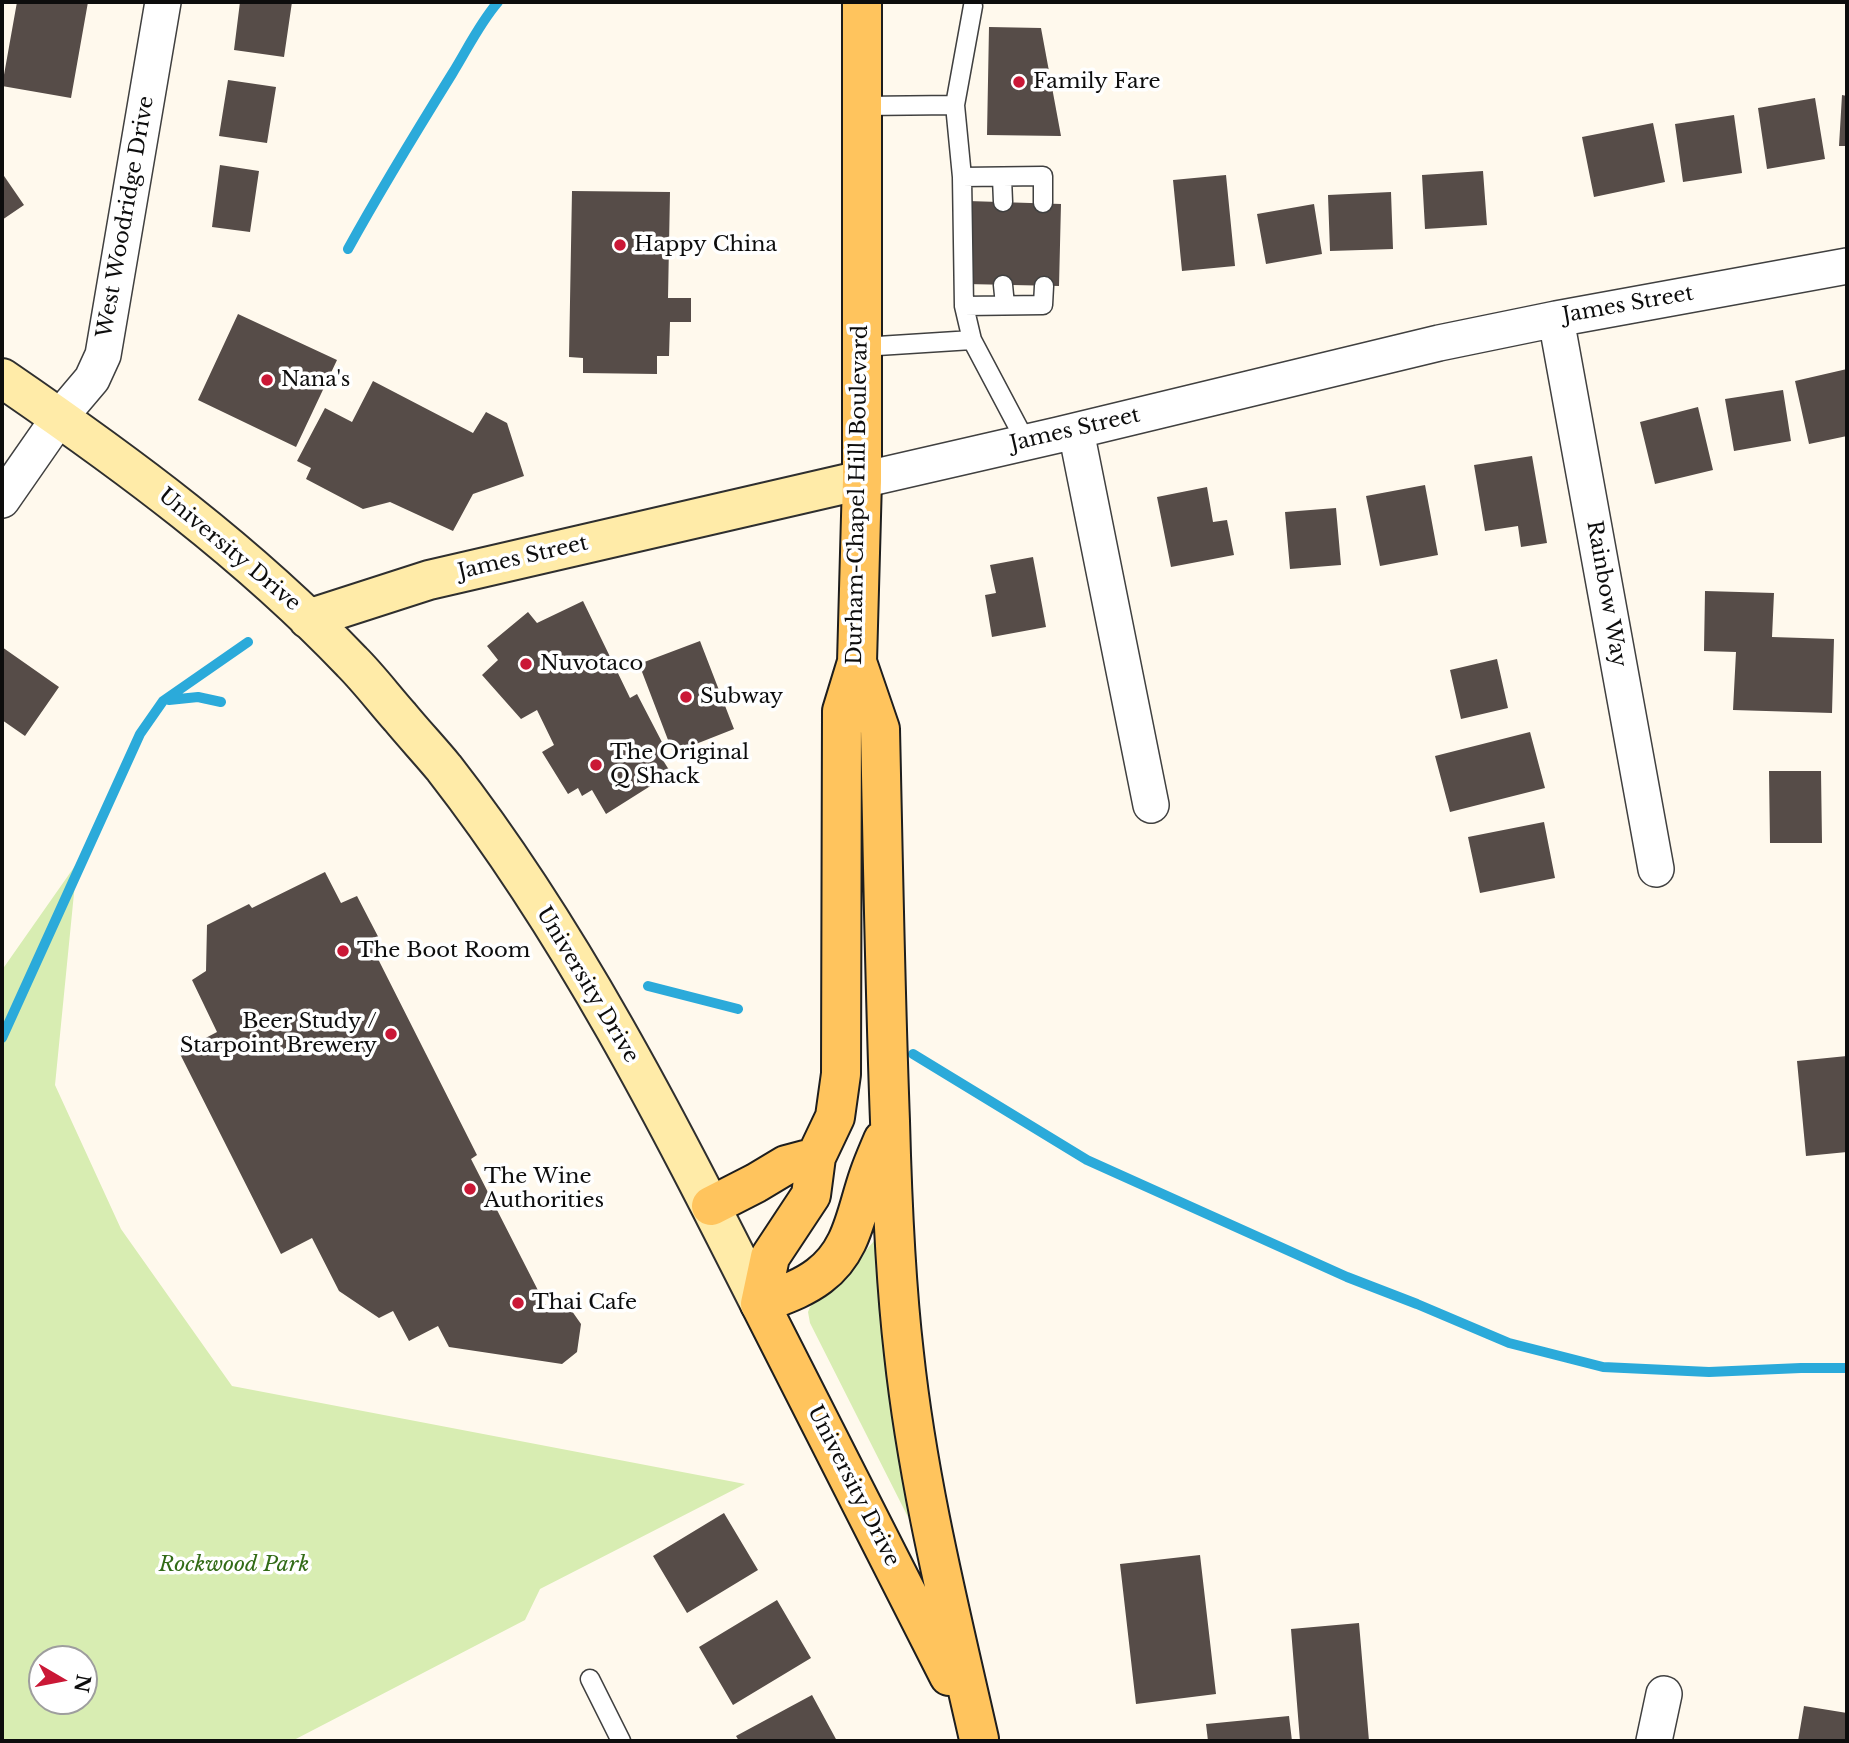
<!DOCTYPE html>
<html>
<head>
<meta charset="utf-8">
<style>
  body { margin:0 }
  #map { position:relative; width:1849px; height:1743px; overflow:hidden; background:#fff9ed; font-family:"Libre Baskerville",serif }
  canvas { display:block }
  .frame { position:absolute; inset:0; border:4px solid #0d0d0d; pointer-events:none }
  .north { position:absolute; left:28px; top:1645px; width:70px; height:70px; box-sizing:border-box; background:#fff; border:2px solid #9e9e9e; border-radius:50%; rotate:100deg; font-size:19px; font-weight:700; line-height:28px; text-align:center; color:#0d0d0d }
  .north::after { content:''; display:block; margin:auto; width:24px; height:32px; background:#ca1836; clip-path:polygon(50% 0,100% 100%,50% 72%,0 100%) }
</style>
</head>
<body>
<div id="map">
<canvas width="1849" height="1743"></canvas>
<div class="frame"></div>
<div class="north">N</div>
</div>
<script>
const ctx = document.querySelector('canvas').getContext('2d');
ctx.lineJoin = 'round';
function fillPath(path, color) {
  ctx.fillStyle = color;
  ctx.fill(path, 'evenodd');
}
function strokePath(path, color, width, dash) {
  ctx.strokeStyle = color;
  ctx.lineWidth = width;
  ctx.lineCap = dash ? 'butt' : 'round';
  ctx.setLineDash(dash || []);
  ctx.stroke(path);
}
function label(font, color, halo, rows, align = 'center') {
  ctx.font = font + ' "Libre Baskerville",serif';
  ctx.lineWidth = 7;
  ctx.setLineDash([]);
  ctx.textBaseline = 'middle';
  ctx.strokeStyle = halo;
  ctx.fillStyle = color;
  for (const [text, x, y, turn = 0] of rows) {
    ctx.save();
    ctx.translate(x, y);
    ctx.rotate((+turn || 0) * Math.PI / 180);
    ctx.textAlign = isNaN(turn) ? turn : align;
    if (halo) ctx.strokeText(text, 0, 0);
    ctx.fillText(text, 0, 0);
    ctx.restore();
  }
}
fillPath(new Path2D(`
  M77,863l-22,222 66,144 111,157 513,98 -205,105 -15,31 -233,121h-290v-771zM42,1659h42v42h-42z
  M879,1235l34,285 -3,1 -100,-198 -2,-11 2,-5c25,-23 48,-46 69,-72z`), '#d8edb2');
strokePath(new Path2D(`
  M348,249c33,-60 68,-117 104,-175 15,-24 27,-50 46,-72
  M169,700l29,-3 23,5
  M648,986l90,23
  M2,1038l138,-304 23,-33 85,-59
  M913,1054l174,106 260,117 70,27 92,39 94,24 106,5 92,-4h46`), '#2baada', 10);
fillPath(new Path2D(`
  M17,2h71l-17,96 -69,-12z
  M240,2h52l-8,55 -50,-7z
  M989,27l52,1 20,108 -74,-1z
  M228,80l48,7 -9,56 -48,-7z
  M1842,95l5,1v50h-8z
  M1815,98l10,61 -58,10 -9,-61z
  M1734,115l8,58 -59,9 -8,-58z
  M1653,123l12,59 -71,15 -12,-60z
  M220,165l39,6 -9,61 -38,-5z
  M1483,171l4,54 -62,4 -3,-54z
  M2,173l22,32 -22,15z
  M1226,175l9,91 -53,5 -9,-91z
  M572,191l98,1 -2,106h23v24h-21l-1,34h-12v18l-74,-1v-15l-14,-1z
  M1391,192l2,57 -63,2 -2,-56z
  M968,201l93,3 -2,82 -93,-2z
  M1314,204l8,50 -56,10 -9,-50z
  M238,314l99,46 -41,87 -98,-47z
  M1847,369v67l-38,8 -14,-63z
  M373,381l100,52 13,-21 21,11 17,53 -51,18 -20,37 -63,-29 -27,7 -57,-30 5,-11 -14,-7 28,-53 27,14z
  M1783,390l8,51 -57,10 -9,-52z
  M1698,407l15,63 -58,14 -15,-62z
  M1532,456l15,87 -26,4 -3,-21 -33,5 -11,-66z
  M1425,485l13,70 -58,11 -14,-70z
  M1207,487l6,35 14,-2 7,35 -63,12 -14,-70z
  M1336,508l5,57 -51,4 -5,-57z
  M1033,557l13,70 -54,10 -7,-42 11,-2 -6,-28z
  M1705,591l69,2 -2,44 62,2 -2,74 -99,-3 3,-58 -32,-1z
  M583,601l47,97 7,-4 27,52 -5,8 12,19 -65,41 -14,-24 -10,6 -4,-8 -10,6 -26,-42 12,-7 -17,-35 -16,9 -39,-44 16,-15 -11,-14 41,-34 9,11z
  M700,641l34,88 -61,24 -34,-89z
  M2,647l57,40 -34,49 -23,-16z
  M1497,659l11,49 -47,11 -11,-49z
  M1530,732l15,56 -95,24 -15,-56z
  M1769,771h52l1,72h-52z
  M1544,822l11,56 -75,15 -12,-56z
  M325,872l16,31 16,-7 27,52 -9,5 102,202 -6,4 76,149 20,-4 14,20 -4,28 -15,12 -113,-17 -11,-21 -29,15 -16,-30 -14,7 -40,-27 -27,-53 -31,16 -102,-202 38,-20 -25,-52 14,-9 1,-46 42,-21 3,4z
  M1847,1056v96l-41,4 -9,-95z
  M724,1513l34,57 -71,43 -34,-57z
  M1200,1555l16,139 -80,10 -16,-140z
  M777,1600l34,58 -78,47 -34,-58z
  M1359,1623l10,118h-69l-9,-112z
  M812,1695l25,46h-98l-3,-5z
  M1804,1706l43,7v28h-49z
  M1289,1716l3,25h-84l-2,-17z`), '#564c48');
const lane = new Path2D(`
  M955,105l18,-99
  M962,177l81,-1v27
  M1002,178l1,24
  M1003,285l2,20
  M964,306l79,-1 1,-19
  M972,340l54,102
  M862,347l110,-7 -8,-34 -2,-129 -7,-72 -93,1
  M590,1679l31,62`);
const street = new Path2D(`
  M1556,319l100,550
  M1076,431l75,374
  M862,480l196,-45 381,-92 117,-24 291,-53
  M2,500l57,-82 33,-39 11,-24 60,-353
  M1654,1741l10,-47`);
const secondary = new Path2D(`
  M2,378c124,85 245,174 350,284 17,17 32,37 48,55 14,17 30,34 44,51 127,163 223,352 316,536
  M308,619l121,-39 433,-100`);
const primary = new Path2D(`
  M857,662l23,67c3,131 5,262 10,392 2,78 5,156 14,233 14,130 46,257 75,385
  M711,1206l45,-23 30,-18 30,-8
  M760,1304l10,-47 41,-62 5,-38 19,-40 6,-43 1,-363 15,-49 5,-182v-478
  M760,1304l189,372
  M760,1304c20,-8 42,-15 59,-28 34,-25 37,-64 50,-101 4,-12 9,-23 14,-35`);
strokePath(lane, '#404040', 21);
strokePath(street, '#404040', 38);
strokePath(secondary, '#2f2f2f', 42);
strokePath(primary, '#1e1e1e', 42);
strokePath(lane, '#fff', 18);
strokePath(street, '#fff', 35);
strokePath(secondary, '#ffeba8', 38);
strokePath(primary, '#ffc45d', 38);
for (const [x, y, r, color] of [
  [1019,82,7,"#ca1836"],
  [620,245,7,"#ca1836"],
  [267,380,7,"#ca1836"],
  [526,664,7,"#ca1836"],
  [686,697,7,"#ca1836"],
  [596,765,7,"#ca1836"],
  [343,951,7,"#ca1836"],
  [391,1034,7,"#ca1836"],
  [470,1189,7,"#ca1836"],
  [518,1303,7,"#ca1836"]
]) {
  const dot = new Path2D();
  dot.arc(x, y, r, 0, 2 * Math.PI);
  ctx.fillStyle = color;
  ctx.fill(dot);
  strokePath(dot, '#fff', 2.5);
}
label('21px', '#0d0d0d', '#fff', [
  ["Family Fare",1033,82],
  ["Happy China",634,245],
  ["Nana's",281,380],
  ["Nuvotaco",540,664],
  ["Subway",700,697],
  ["The Original",610,753],
  ["Q Shack",610,777],
  ["The Boot Room",357,951],
  ["Beer Study /",377,1022,"right"],
  ["Starpoint Brewery",377,1046,"right"],
  ["The Wine",484,1177],
  ["Authorities",484,1201],
  ["Thai Cafe",532,1303]
], 'left');
label('21px', '#0d0d0d', '#fff', [
  ["West Woodridge Drive",126,217,-80],
  ["James Street",1628,305,-10],
  ["James Street",1075,430,-13],
  ["Durham-Chapel Hill Boulevard",858,495,-89],
  ["University Drive",229,550,40],
  ["James Street",523,558,-13],
  ["Rainbow Way",1606,594,80],
  ["University Drive",587,985,59],
  ["University Drive",853,1486,63]
]);
label('italic 21px', '#326b17', '#fff', [
  ["Rockwood Park",234,1565]
]);
</script>
</body>
</html>
